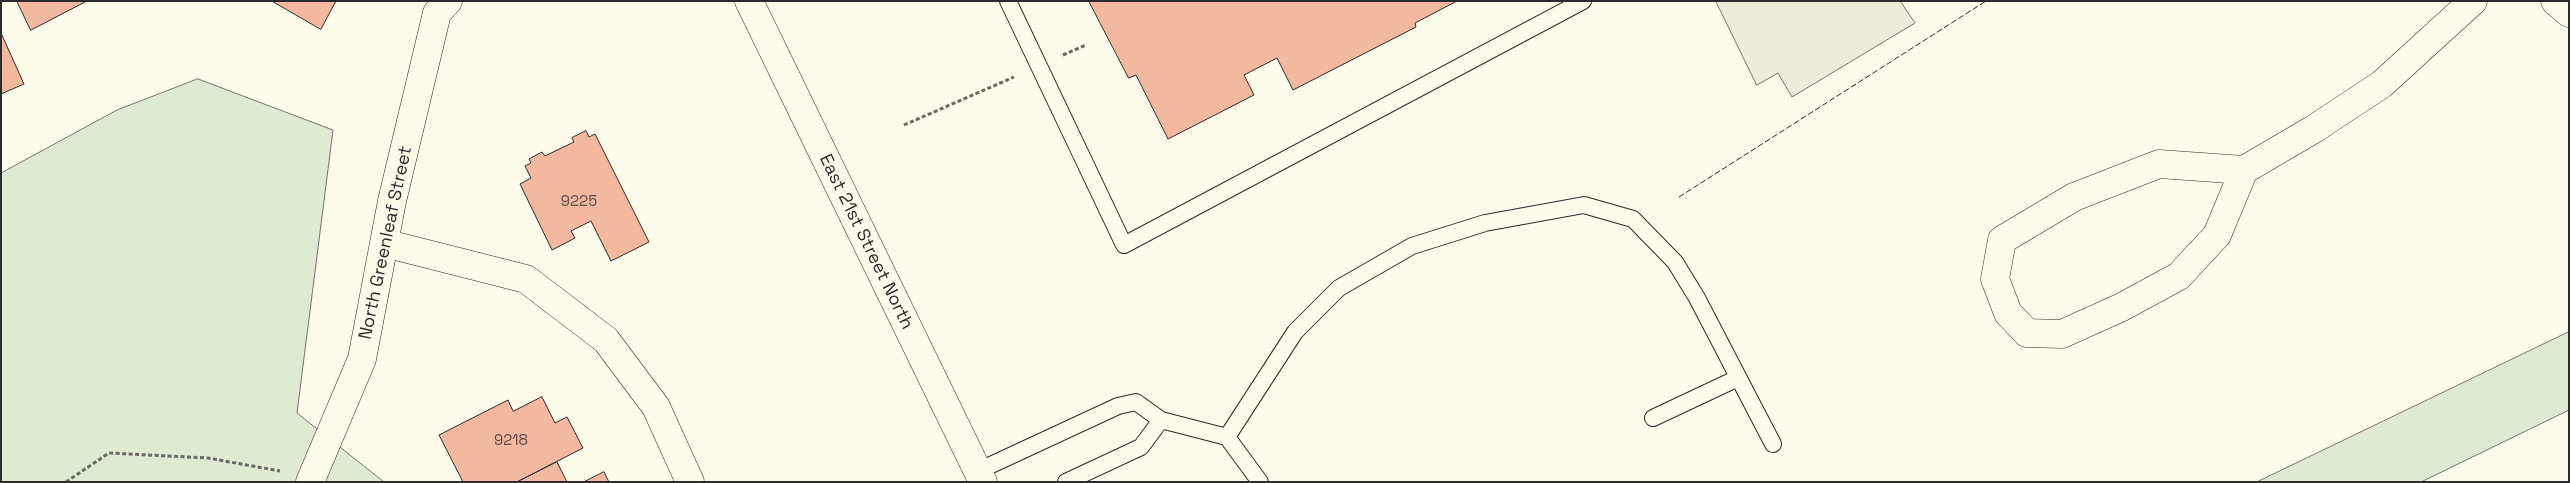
<!DOCTYPE html>
<html>
<head>
<meta charset="utf-8">
<style>
  body { margin:0 }
  #map { position:relative; width:2570px; height:483px; overflow:hidden; background:#fdfbea; font-family:"Space Grotesk",sans-serif }
  canvas { display:block }
  .frame { position:absolute; inset:0; border:2px solid #2b2b2b; pointer-events:none }
</style>
</head>
<body>
<div id="map">
<canvas width="2570" height="483"></canvas>
<div class="frame"></div>
</div>
<script>
const ctx = document.querySelector('canvas').getContext('2d');
ctx.lineJoin = 'round';
function fillPath(path, color) {
  ctx.fillStyle = color;
  ctx.fill(path, 'evenodd');
}
function strokePath(path, color, width, dash) {
  ctx.strokeStyle = color;
  ctx.lineWidth = width;
  ctx.lineCap = dash ? 'butt' : 'round';
  ctx.setLineDash(dash || []);
  ctx.stroke(path);
}
function label(font, color, halo, rows, align = 'center') {
  ctx.font = font + ' "Space Grotesk",sans-serif';
  ctx.lineWidth = 4;
  ctx.setLineDash([]);
  ctx.textBaseline = 'middle';
  ctx.strokeStyle = halo;
  ctx.fillStyle = color;
  for (const [text, x, y, turn = 0] of rows) {
    ctx.save();
    ctx.translate(x, y);
    ctx.rotate((+turn || 0) * Math.PI / 180);
    ctx.textAlign = isNaN(turn) ? turn : align;
    if (halo) ctx.strokeText(text, 0, 0);
    ctx.fillText(text, 0, 0);
    ctx.restore();
  }
}
const green = new Path2D(`
  M198,79l135,51 -36,283 87,69h-383v-309l116,-63z
  M2569,332v78l-148,72h-164z`);
fillPath(green, '#deebd1');
strokePath(green, '#74746e', 1);
const parking = new Path2D(`
  M1716,1h184l15,22 -123,74 -14,-24 -21,12z`);
fillPath(parking, '#eceadb');
strokePath(parking, '#74746e', 1);
const building = new Path2D(`
  M17,1h70l-56,29z
  M272,1h64l-15,28z
  M1089,1h368l-42,22 1,4 -123,63 -16,-32 -33,17 10,20 -86,44 -32,-64 -7,3z
  M1,33l23,51 -23,10z
  M586,131l3,6 6,-3 54,108 -38,19 -20,-40 -20,10 4,7 -23,12 -32,-66 11,-6 -6,-12 6,-3 -2,-4 13,-7 3,4 29,-14 -2,-4z
  M542,397l13,26 12,-6 16,31 -66,34h-54l-24,-47 69,-35 5,11z
  M557,462l10,20h-50z
  M604,472l5,10h-25z`);
fillPath(building, '#f2b8a0');
strokePath(building, '#2b2b2b', 1);
const lane = new Path2D(`
  M1008,1l116,244 459,-244
  M1653,418l85,-40
  M1227,437l33,45
  M978,471l140,-65 18,-4 25,18 66,17 68,-105 44,-44 73,-42 73,-23 99,-18 49,14 42,43 22,36 76,146
  M1066,482l75,-35 20,-27`);
const street = new Path2D(`
  M2555,1l14,12
  M2244,170l-27,65 -38,41 -57,31 -60,27 -35,-1 -19,-20 -13,-34 7,-39 72,-43 85,-33 85,6 70,-41 68,-45 91,-83
  M384,243l142,36 80,61 50,67 34,75
  M310,482l52,-123 30,-158 45,-188 11,-12`);
const secondary = new Path2D(`
  M749,1l234,481`);
strokePath(lane, '#2b2b2b', 18);
strokePath(street, '#2b2b2b', 29);
strokePath(secondary, '#2b2b2b', 29);
strokePath(new Path2D(`
  M1063,55l23,-10
  M904,125l110,-48
  M66,482l43,-29 99,5 72,13`), '#6a6964', 3, [4, 2.5]);
strokePath(lane, '#fdfbea', 16);
strokePath(street, '#fdfbea', 28);
strokePath(secondary, '#fdfbea', 28);
strokePath(new Path2D(`
  M1679,197l307,-196`), '#2b2b2b', 1, [6, 2.5]);
label('15px', '#5d4e48', null, [
  ["9225",579,202],
  ["9218",511,441]
]);
label('18px', '#2b2b2b', '#fdfbea', [
  ["East 21st Street North",866,242,64],
  ["North Greenleaf Street",386,243,-78]
]);
</script>
</body>
</html>
